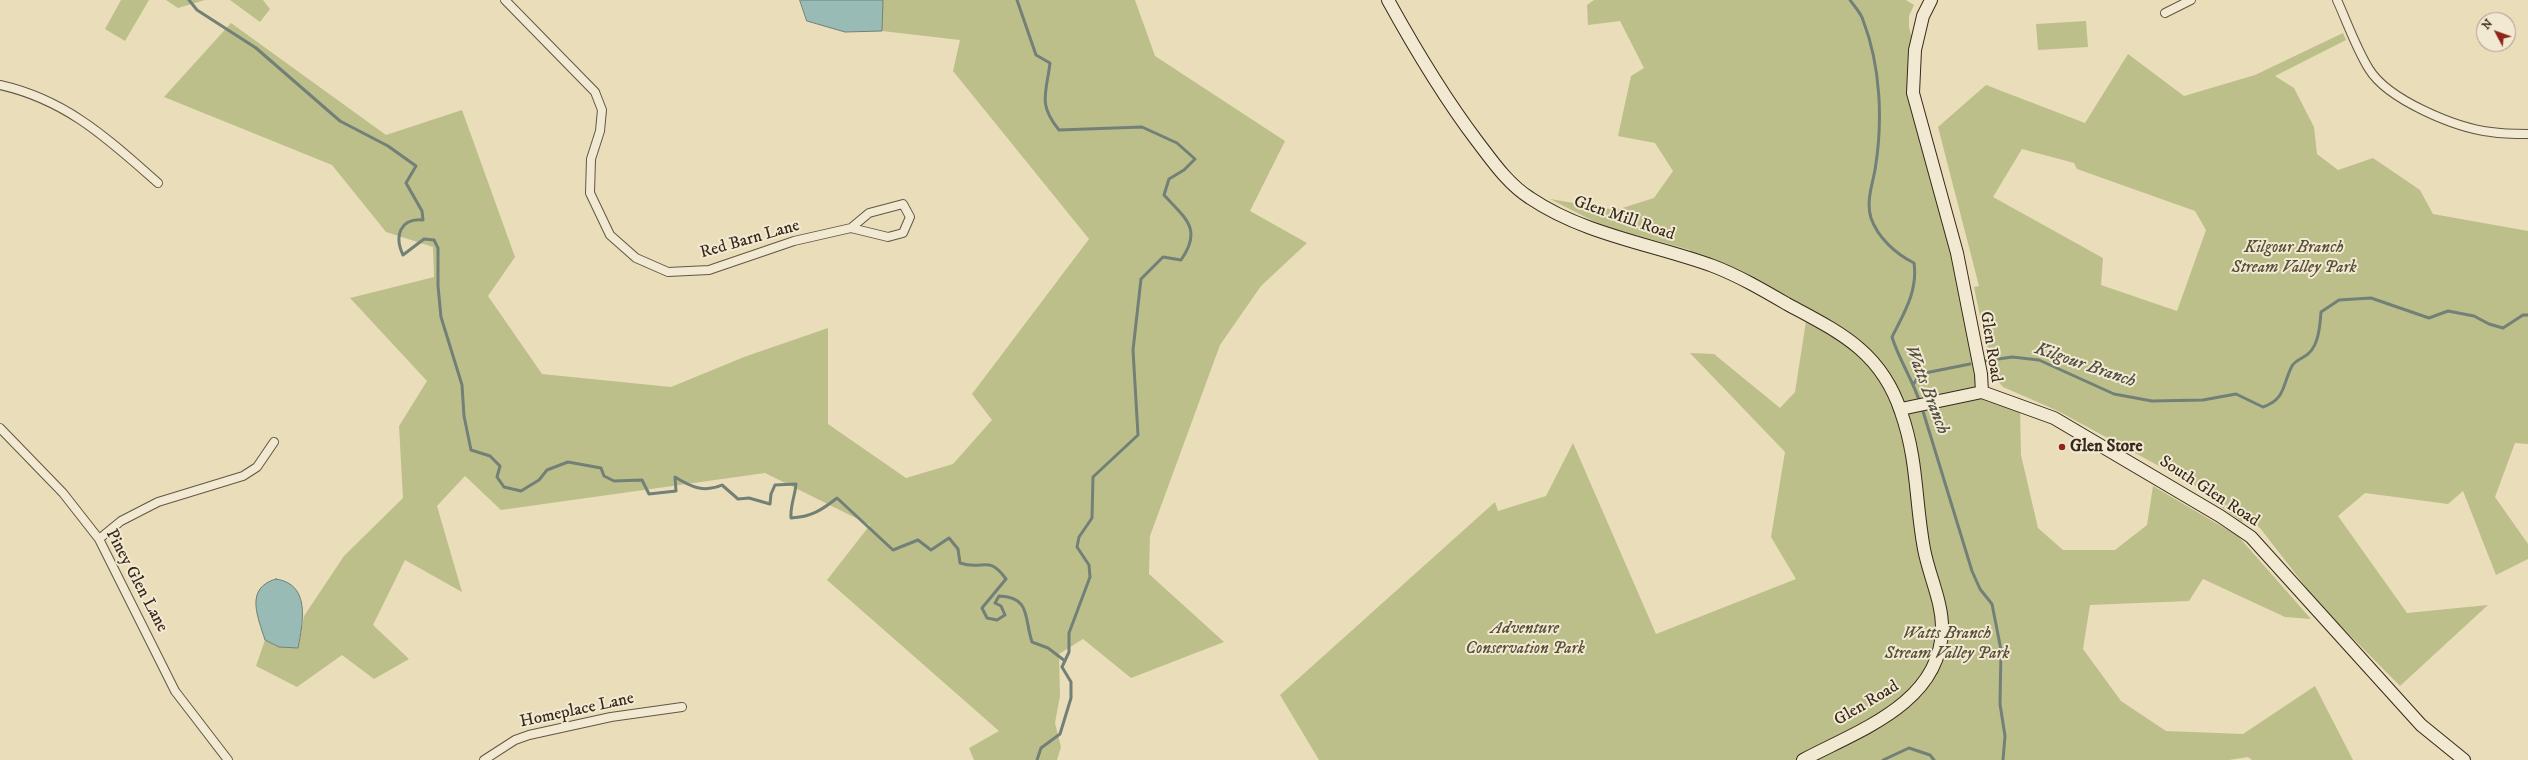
<!DOCTYPE html>
<html>
<head>
<meta charset="utf-8">
<style>
  body { margin:0 }
  #map { position:relative; width:2528px; height:760px; overflow:hidden; background:#eaddba; font-family:"IM FELL DW Pica",serif }
  canvas { display:block }
  .north { position:absolute; left:2476px; top:12px; width:40px; height:40px; box-sizing:border-box; background:#f1e9d2; border:1px solid #a79c89; border-radius:50%; rotate:311deg; font-size:11px; font-weight:700; line-height:16px; text-align:center; color:#38281b }
  .north::after { content:''; display:block; margin:auto; width:14px; height:18px; background:#8f2418; clip-path:polygon(50% 0,100% 100%,50% 72%,0 100%) }
</style>
</head>
<body>
<div id="map">
<canvas width="2528" height="760"></canvas>
<div class="north">N</div>
</div>
<script>
const ctx = document.querySelector('canvas').getContext('2d');
ctx.lineJoin = 'round';
function fillPath(path, color) {
  ctx.fillStyle = color;
  ctx.fill(path, 'evenodd');
}
function strokePath(path, color, width, dash) {
  ctx.strokeStyle = color;
  ctx.lineWidth = width;
  ctx.lineCap = dash ? 'butt' : 'round';
  ctx.setLineDash(dash || []);
  ctx.stroke(path);
}
function label(font, color, halo, rows, align = 'center') {
  ctx.font = font + ' "IM FELL DW Pica",serif';
  ctx.lineWidth = 4;
  ctx.setLineDash([]);
  ctx.textBaseline = 'middle';
  ctx.strokeStyle = halo;
  ctx.fillStyle = color;
  for (const [text, x, y, turn = 0] of rows) {
    ctx.save();
    ctx.translate(x, y);
    ctx.rotate((+turn || 0) * Math.PI / 180);
    ctx.textAlign = isNaN(turn) ? turn : align;
    if (halo) ctx.strokeText(text, 0, 0);
    ctx.fillText(text, 0, 0);
    ctx.restore();
  }
}
fillPath(new Path2D(`
  M121,0h28l-24,41 -20,-12z
  M166,0h39l-27,8z
  M230,0h33l7,9 -10,13z
  M883,0h252l20,56 130,85 -35,70 57,32 -46,43 -41,59 -70,191 -1,38 75,68 -93,36 -48,-39 -24,15 1,42 -5,27 6,24 -4,13h-83l-5,-12 30,-17 -172,-151 43,-55 -105,-52 -264,37 -36,-34 -28,30 25,86 -57,-32 -32,65 36,34 -35,20 -32,-24 -45,32 -41,-21 9,-26 14,7 19,1 6,-32 40,-60 59,-58 -4,-72 28,-45 -77,-83 84,-21 -1,-30 -47,-15 -54,-67 -168,-68 67,-74 155,112 76,-25 53,147 -27,39 54,78 129,13 73,-30 84,-29v96l78,54 47,-14 39,-44 -20,-26 117,-155 -136,-168 7,-31 -78,-9z
  M1594,0h312l8,5 -5,11v11l6,23 -2,43 36,130 33,169 38,13 1,50 17,73 25,22h52l32,-25 6,-39 85,50 73,83 -26,-2 -82,-38 -14,22 -99,4 -7,44 38,52 45,30 77,3 72,-48 38,74h-101l-4,-3 -19,3h-910l-39,-65 215,-193 3,9 48,-15 27,-53 83,191 140,-55 -25,-42 14,-85 -95,-99 24,1 66,54 15,-16 12,-77 -122,-60 5,-5 -87,-24 -53,-27 66,11 38,-12 19,-27 -18,-28 -37,-7 13,-60 13,-8 -24,-47 -32,4 -1,-20z
  M2086,21l2,26 -50,3 -2,-26z
  M2343,33l3,7 -71,36 19,12 20,39 3,27 21,16 35,-12 47,32 13,24 95,17v213l-13,-1 -20,54 33,47v15l-32,16 -33,-84 -15,13 -83,-11 -27,23 69,97 81,-8 -88,81 -81,-82 -59,-76 -15,-10 -3,4 -40,-29 1,-3 -145,-79 -55,-24 -8,-9 -4,-9 -17,-82 5,-1 -41,-159 48,-42 99,38 43,-69 56,42 71,-21zM2022,149l52,14 3,6 118,42 11,19 -29,81 -76,-26 2,-27 -110,-61z`), '#bdbf8b');
const water = new Path2D(`
  M800,0h83l-1,31 -37,1 -38,-11z
  M276,579c35,5 27,43 22,69l-19,-1 -14,-7c-7,-23 -21,-52 11,-61z`);
fillPath(water, '#98bbb5');
strokePath(water, '#728077', 1);
strokePath(new Path2D(`
  M189,0l8,10 59,38 84,73 48,25 28,20 -10,17 16,28 1,9c-23,-2 -29,16 -20,35l21,-16 10,1 4,8v38l3,31 21,68 2,31 7,34 19,6 10,10 -3,11 7,10 17,4 18,-11 8,-10 21,-8 33,6 3,8 10,5 28,-1 7,14 27,-3 -1,-14c16,10 29,16 47,8l16,14 11,-1 21,6 1,-10 4,-9 21,-1c-1,12 -6,22 -5,34 20,-1 31,-8 46,-20l56,52 25,-10 13,10 18,-12 9,11 2,14c24,8 28,-9 46,16l-24,29 5,10 10,2 8,-5 -4,-9 -6,-3 4,-7c32,1 25,22 33,46l16,6 17,13
  M1017,0l19,55 14,8c-4,32 -12,41 9,67l83,-3 35,16 18,16 -11,11 -15,9 -5,16c21,23 39,34 17,65l-18,-3 -22,22 -8,71 5,85 -45,42 -1,41 -13,19 -2,10 12,18 1,12 -21,56v19l-7,15 9,15v16l-11,36 -19,14 -4,12
  M1850,0c4,6 11,13 13,20 18,47 20,102 12,150 -3,16 -9,32 -4,48 7,20 25,36 43,45 4,28 -10,50 -22,74 7,23 21,43 28,66
  M1985,361l27,-4 27,3 75,34 38,7 51,-1 33,-6 27,13c23,-8 19,-22 29,-41 3,-6 12,-8 17,-13 10,-9 11,-29 12,-41l18,-12 32,-2 58,20 19,-7 26,5 15,8 14,4 20,-13h5
  M1913,385l7,-11 50,-10
  M1922,408l50,163 8,18 12,15 9,46 -1,54 5,32 -2,24
  M1883,760l26,-12 21,7 4,5`), '#728077', 3);
const minor = new Path2D(`
  M505,0l90,92 7,18 -2,21 -9,28 -1,34 20,42 26,23 32,14 41,-2 85,-29 57,-13 18,-15 34,-9 7,13 -7,16 -15,4 -37,-9
  M2337,0c10,22 19,48 32,69 19,31 87,59 122,63 12,2 25,2 37,2
  M2165,13l26,-13
  M0,85c67,15 108,54 158,98
  M0,428l63,65 36,46 76,152 53,69
  M99,539l22,-18 37,-19 85,-26 14,-9 17,-25
  M484,760l31,-20 14,-5 82,-18 71,-10`);
const secondary = new Path2D(`
  M1388,0c27,49 55,96 89,141 16,21 31,43 53,57 55,37 122,46 183,68 26,10 50,24 74,38 52,28 94,47 114,108 17,48 14,89 23,137 5,27 19,54 18,81 -2,74 -85,101 -139,130
  M1931,0l-8,16 -8,34 -2,43 44,160 24,121 1,18
  M1982,392l72,26 166,98 31,21 170,188 43,35
  M1901,409l81,-17`);
strokePath(minor, '#645543', 10);
strokePath(secondary, '#38281b', 14);
strokePath(minor, '#f1e9d2', 8);
strokePath(secondary, '#f1e9d2', 12);
for (const [x, y, r, color] of [
  [2062,447,4,"#8f2418"]
]) {
  const dot = new Path2D();
  dot.arc(x, y, r, 0, 2 * Math.PI);
  ctx.fillStyle = color;
  ctx.fill(dot);
  strokePath(dot, '#f1e9d2', 1.5);
}
label('17px', '#38281b', '#f1e9d2', [
  ["Glen Mill Road",1624,219,19],
  ["Red Barn Lane",750,240,-16],
  ["Glen Road",1990,347,81],
  ["South Glen Road",2209,492,33],
  ["Piney Glen Lane",136,581,62],
  ["Glen Road",1867,704,-31],
  ["Homeplace Lane",577,711,-12]
]);
label('italic 17px', '#594e37', '#f1e9d2', [
  ["Kilgour Branch",2294,248],
  ["Stream Valley Park",2294,268],
  ["Adventure",1525,629],
  ["Conservation Park",1525,649],
  ["Watts Branch",1947,634],
  ["Stream Valley Park",1947,654]
]);
label('bold 17px', '#38281b', '#f1e9d2', [
  ["Glen Store",2070,447]
], 'left');
label('italic 18px', '#504d42', '#f1e9d2', [
  ["Kilgour Branch",2085,366,19],
  ["Watts Branch",1926,390,69]
]);
</script>
</body>
</html>
